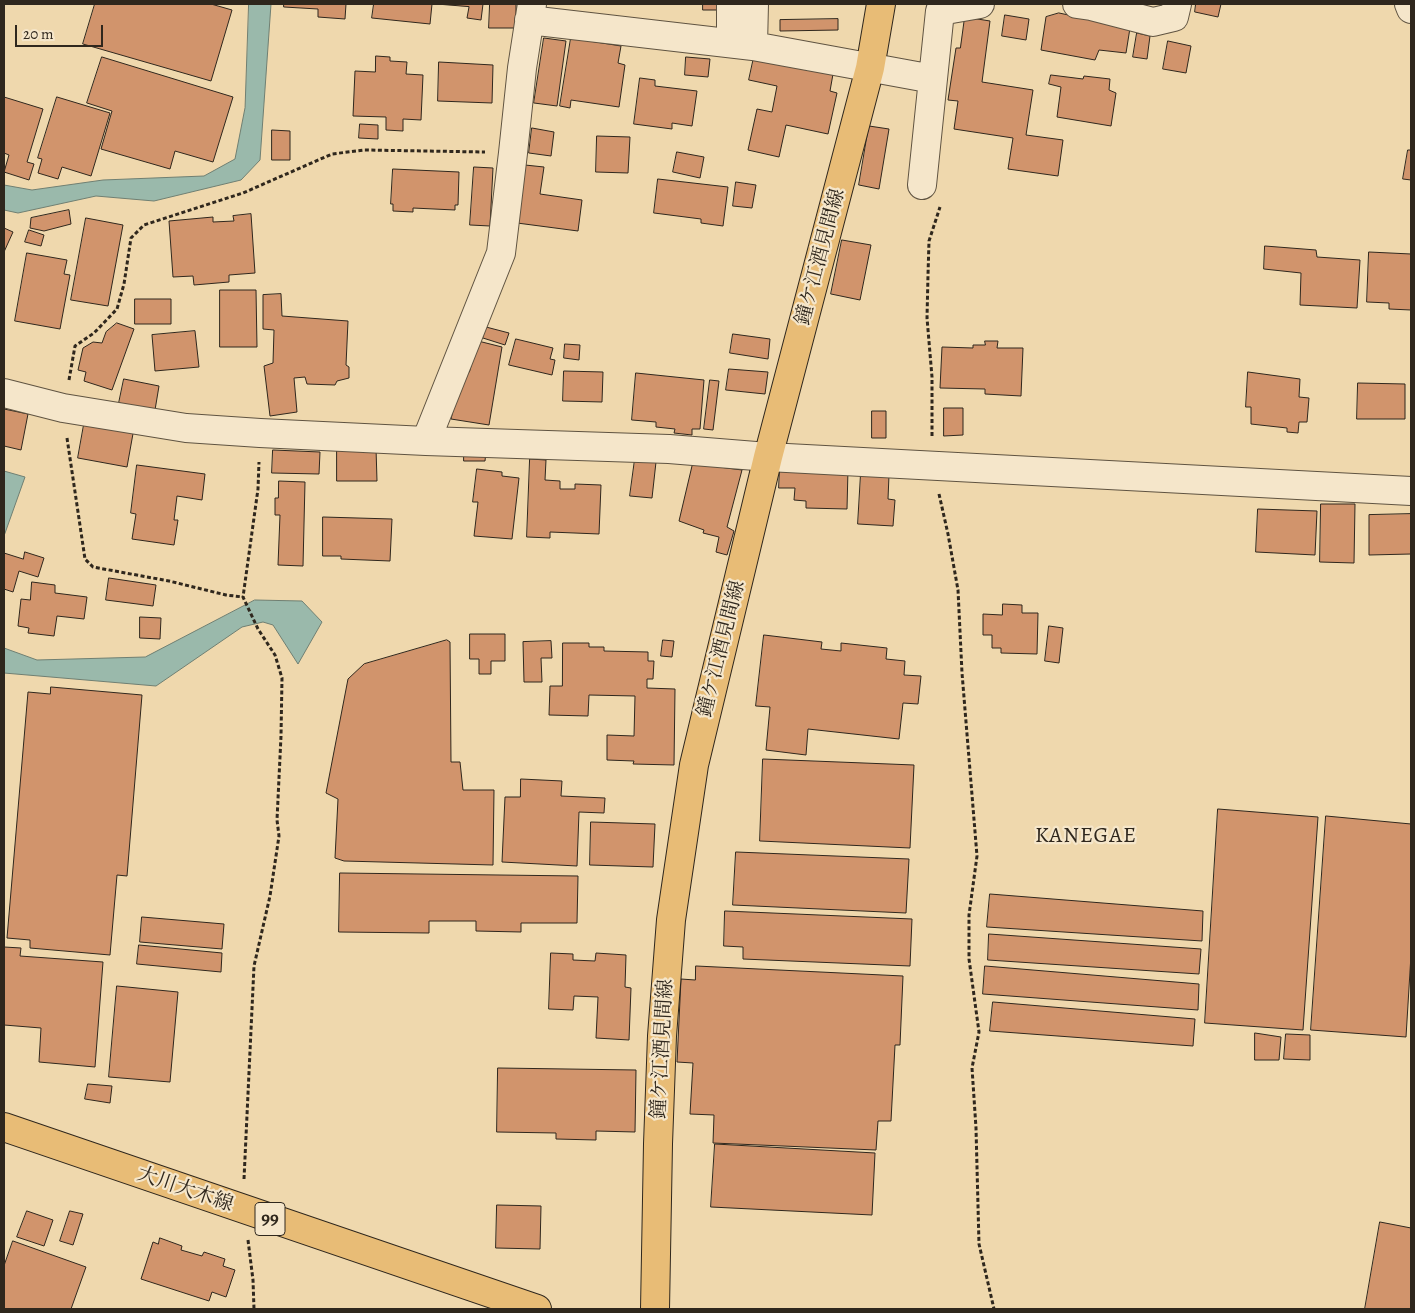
<!DOCTYPE html>
<html>
<head>
<meta charset="utf-8">
<style>
  body { margin:0 }
  #map { position:relative; width:1415px; height:1313px; overflow:hidden; background:#efd8ad; font-family:Alegreya,serif }
  canvas { display:block }
  .frame { position:absolute; inset:0; border:5px solid #2f271d; pointer-events:none }
  .scale { position:absolute; left:15px; top:25px; width:88px; height:22px; box-sizing:border-box; border:2px solid #2f271d; border-top:0; padding-left:6px; font-size:15px; line-height:18px; white-space:nowrap; color:#2f271d; -webkit-text-stroke:4px #f5e6ca; paint-order:stroke }
</style>
</head>
<body>
<div id="map">
<canvas width="1415" height="1313"></canvas>
<div class="frame"></div>
<div class="scale">20 m</div>
</div>
<script>
const ctx = document.querySelector('canvas').getContext('2d');
ctx.lineJoin = 'round';
function fillPath(path, color) {
  ctx.fillStyle = color;
  ctx.fill(path, 'evenodd');
}
function strokePath(path, color, width, dash) {
  ctx.strokeStyle = color;
  ctx.lineWidth = width;
  ctx.lineCap = dash ? 'butt' : 'round';
  ctx.setLineDash(dash || []);
  ctx.stroke(path);
}
function label(font, color, halo, rows, align = 'center') {
  ctx.font = font + ' Alegreya,"Noto Serif JP",serif';
  ctx.lineWidth = 4.5;
  ctx.setLineDash([]);
  ctx.textBaseline = 'middle';
  ctx.strokeStyle = halo;
  ctx.fillStyle = color;
  for (const [text, x, y, turn = 0] of rows) {
    ctx.save();
    ctx.translate(x, y);
    ctx.rotate((+turn || 0) * Math.PI / 180);
    ctx.textAlign = isNaN(turn) ? turn : align;
    if (halo) ctx.strokeText(text, 0, 0);
    ctx.fillText(text, 0, 0);
    ctx.restore();
  }
}
const water = new Path2D(`
  M249,4h22l-11,156 -19,20 -87,21 -58,-5 -78,17 -14,-3v-25l28,5 71,-10 101,-4 31,-17 10,-51z
  M4,471l21,6 -21,59z
  M255,600l47,1 20,21 -24,42 -25,-39 -10,-3 -21,5 -86,59 -152,-13v-25l33,12 108,-3z`);
fillPath(water, '#9ab9ab');
strokePath(water, '#6f7f72', 1);
const building = new Path2D(`
  M95,4h116l21,6 -21,71 -128,-37z
  M284,4h62l-1,15 -27,-2v-8l-34,-2z
  M374,4h58l-2,20 -58,-6z
  M437,4h46l-2,16 -14,-2 2,-11z
  M490,4h26v24h-27z
  M703,4h21v6h-21z
  M1196,4h25l-3,13 -23,-5z
  M1059,13l71,15 -4,25 -27,-3 -4,10 -54,-10 5,-33z
  M1005,15l24,4 -3,21 -24,-4z
  M965,17l25,4 -8,61 51,8 -7,45 37,5 -5,36 -50,-7 5,-31 -59,-9 4,-28 -10,-1 8,-52h4z
  M838,19v11l-58,1v-11z
  M1137,33l13,3 -3,23 -14,-2z
  M544,38l22,3 -9,65 -23,-3z
  M571,38l50,8 -3,17 7,2 -6,42 -48,-7 -1,8 -10,-2z
  M1168,41l23,5 -5,27 -23,-4z
  M376,56l14,1v4l17,1 -1,12 17,1 -2,45 -18,-1v12l-17,-1v-13l-33,-1 2,-45 20,1z
  M102,57l131,40 -20,65 -38,-11 -5,18 -69,-20 11,-38 -25,-8z
  M686,57l24,2 -2,18 -23,-2z
  M754,57l79,17 -3,17 7,2 -9,41 -42,-9 -7,32 -31,-7 9,-41 15,3 5,-26 -28,-6z
  M439,62l54,3 -1,38 -54,-2z
  M1051,75l32,4 1,-3 26,3 -1,11 7,3 -5,33 -54,-9 4,-30 -12,-3z
  M640,78l15,2v6l42,5 -5,35 -20,-3v6l-38,-5z
  M4,97l39,12 -16,53 7,2 -5,16 -25,-8 5,-17 -5,-2z
  M57,97l53,16 -19,63 -29,-9 -4,12 -20,-6 4,-14 -4,-1z
  M360,124l18,1v14l-19,-1z
  M869,126l20,3 -10,60 -20,-4z
  M532,128l22,4 -3,24 -22,-3z
  M272,130l18,1v29h-18z
  M597,136l33,1 -2,36 -32,-1z
  M1408,150h3v30l-8,-1z
  M677,152l27,5 -4,21 -27,-6z
  M525,165l19,2 -4,27 42,6 -4,31 -61,-8z
  M474,167l19,1 -3,58 -20,-1z
  M393,169l66,3 -1,33h-3v5l-42,-2v4l-20,-1v-7h-2z
  M658,179l70,8 -5,39 -22,-3v-4l-47,-6z
  M736,182l20,3 -4,23 -19,-2z
  M69,210l2,14 -27,7 -14,-3 1,-10z
  M251,214l4,59 -26,2v7l-35,3 -1,-9 -20,1 -4,-56 44,-4v5l21,-1 -1,-5z
  M86,218l37,7 -15,81 -37,-6z
  M4,228l9,4 -9,20z
  M29,230l15,5 -3,11 -16,-4z
  M842,240l29,5 -11,55 -29,-6z
  M1265,246l51,4 1,7 43,3 -3,48 -57,-3 1,-32 -37,-4z
  M1369,252l42,2v56l-22,-1v-6l-22,-1z
  M27,253l40,7 -3,14 6,1 -10,54 -45,-8z
  M220,290h36l1,57h-37z
  M281,294l1,22 66,5 -2,44 3,2v11l-12,3 -2,4 -28,-1 -2,-7 -11,1 3,34 -27,4 -6,-50 9,-3 1,-33 -11,-1v-34z
  M135,299h36v25h-36z
  M117,323l17,6 -22,61 -28,-9 2,-9 -8,-2 5,-22 10,-6 9,1 4,-11z
  M486,327l23,6 -4,12 -22,-7z
  M195,331l4,36 -44,4 -3,-36z
  M733,334l37,5 -2,20 -38,-6z
  M516,339l37,9 -3,11 5,1 -3,15 -43,-10z
  M478,341l24,6 -13,78 -38,-6 8,-34 6,-13h4z
  M985,341h13l-1,7h26l-2,48 -36,-2v-5l-45,-1 2,-41 31,1v-3h12z
  M565,344l15,1 -1,15 -15,-2z
  M729,369l39,3 -3,22 -39,-4z
  M564,371l39,1 -1,30 -39,-1z
  M1248,372l52,7 -1,18 10,1 -2,24h-8l-1,11 -11,-1v-4l-36,-4v-17h-5z
  M636,373l68,7 -4,49h-8v6l-18,-2 1,-4 -19,-2v-5l-24,-2z
  M124,379l35,7 -4,24 -36,-7z
  M710,380l9,1 -6,49 -9,-1z
  M1358,383l47,1v35h-48z
  M944,408h19v27l-19,1z
  M4,409l24,5 -7,36 -17,-4z
  M872,411h14v27h-14z
  M85,419l49,9 -7,39 -49,-9z
  M337,448h39l1,33h-40z
  M273,450l47,2 -1,22 -47,-1z
  M464,450l22,1 -1,10h-21z
  M530,459l16,1 -1,20 15,1v8h15v-5l26,1 -2,49 -49,-2v6l-23,-1z
  M635,459l21,3 -4,36 -22,-2z
  M697,464l45,6 -15,57 7,4 -7,24 -11,-3 3,-15 -16,-4 1,-3 -25,-9 13,-55z
  M137,465l68,9 -3,26 -25,-4 -3,24h4l-4,25 -42,-6 4,-25 -5,-1z
  M780,467l68,2 -1,40 -41,-1v-7l-12,-1 1,-12h-16z
  M477,469l25,3v4l17,2 -7,61 -38,-3 4,-34h-5z
  M861,473l28,2 -1,24 7,1 -2,26 -35,-2z
  M279,481l26,1 -2,84 -25,-1 2,-50h-5v-17h3z
  M1321,504h34l-1,59 -34,-1z
  M1258,509l59,2 -2,44 -59,-3z
  M1411,514v40l-42,1v-40z
  M323,517l69,2 -2,42 -49,-2v-3h-18z
  M25,552l19,6 -6,19 -19,-6 -6,21 -9,-3v-36l19,6z
  M109,578l47,7 -3,21 -47,-6z
  M32,582l23,3v8l32,4 -3,22 -27,-3 -3,20 -26,-3 1,-5 -11,-2 3,-27 9,1z
  M1003,604l19,1v8h16l-1,41 -36,-1v-5h-9v-13h-9v-21l19,1z
  M140,617l21,1 -1,21 -20,-1z
  M1049,626l14,2 -4,35 -14,-2z
  M470,634h35v27h-14v13h-12v-15h-9z
  M764,635l58,7 -1,7 20,2v-8l46,5 -1,11 19,2 -1,14 17,1 -3,28 -15,-1 -4,36 -91,-10 -2,26 -40,-5 4,-43 -14,-1z
  M447,640l3,2 1,120h9l3,28h31l-1,75 -149,-4 -9,-3 3,-59 -12,-6 22,-114 16,-15z
  M663,640l11,1 -2,16 -11,-1z
  M551,641l1,17h-11l1,24h-18l-1,-40z
  M563,643h26v4h15v4l44,1v9h6l-1,18h-6v9l28,1 -1,76 -41,-1 1,-3 -27,-1v-25l27,1 1,-40 -46,-1 -1,21 -39,-1 1,-29h12z
  M51,687l91,8 -15,181 -10,-1 -7,80 -80,-7v-8l-23,-2 21,-246 22,2z
  M763,759l151,6 -4,83 -150,-7z
  M521,779l41,2 -1,15 44,2 -1,15 -25,-1 -2,54 -75,-4 3,-65h15z
  M1218,809l100,8 -15,213 -98,-7z
  M1326,816l85,8v131l-5,82 -95,-7z
  M591,822l64,2 -2,43 -63,-2z
  M736,852l173,7 -3,54 -173,-8z
  M340,873l238,3 -1,47h-56v9l-45,-1v-10h-47v12l-90,-1z
  M990,894l213,17 -1,30 -215,-14z
  M725,911l187,8 -2,47 -167,-7v-12l-19,-1z
  M142,917l82,7 -2,25 -82,-7z
  M989,934l212,15 -2,25 -211,-14z
  M139,945l83,8 -1,19 -84,-8z
  M4,947l17,1 -1,8 83,6 -8,105 -56,-5 2,-34 -37,-3z
  M551,953l22,1v6l22,1 1,-8 30,2 -1,32 6,1 -2,52 -33,-2 2,-41 -24,-1 -1,14 -24,-1z
  M696,966l207,10 -3,69h-5l-4,76h-13l-2,29 -163,-7 1,-28 -24,-1 3,-51 -16,-1 4,-83 14,1z
  M985,966l214,18 -1,26 -215,-16z
  M117,986l61,6 -8,90 -61,-5z
  M993,1002l202,17 -2,27 -203,-15z
  M1255,1033l26,4 -2,23h-24z
  M1286,1034l24,1v25l-26,-1z
  M498,1068l138,2 -1,62 -39,-1v9l-40,-1v-6l-59,-1z
  M88,1084l24,2 -2,17 -25,-4z
  M715,1144l160,9 -3,62 -161,-8z
  M497,1205l44,1 -1,43 -44,-1z
  M27,1211l26,9 -9,26 -27,-9z
  M70,1211l13,3 -10,31 -13,-4z
  M1380,1222l31,6v81h-46z
  M160,1238l22,8 -1,4 21,6 2,-4 21,7 -2,7 12,4 -9,27 -14,-5 -3,9 -68,-22 12,-37 5,2z
  M13,1241l73,26 -15,42h-67v-43z`);
fillPath(building, '#d1946c');
strokePath(building, '#2f271d', 1);
const minor = new Path2D(`
  M731,4v39
  M1077,4l14,2 62,16 21,-5 3,-13
  M1409,4l2,5
  M529,20l224,26 180,33
  M753,46l1,-42
  M922,185l18,-174 40,-7
  M4,393l59,15 123,20 74,5 166,8 243,8 99,8 643,34
  M426,441l75,-188 12,-100 9,-85 10,-64`);
const major = new Path2D(`
  M4,1127l533,182
  M655,1309l3,-165 4,-108 9,-116 23,-155 74,-308 102,-389 11,-64`);
strokePath(minor, '#5f5341', 30);
strokePath(major, '#2f271d', 30);
strokePath(new Path2D(`
  M69,380l6,-34 19,-13 23,-24 7,-25 7,-46 13,-13 99,-32 89,-39 32,-4 121,2
  M932,436v-59l-5,-59 1,-43 1,-34 11,-34
  M67,438l18,121 8,8 76,14 57,14 17,2
  M939,494l9,40 10,56 4,83 15,183 -8,59v44l10,73 -7,36 4,60 3,116 15,65
  M244,1179l10,-213 16,-70 9,-60 -2,-16 4,-84 1,-58 -7,-23 -17,-26 -15,-32 15,-108 1,-27
  M248,1240l5,40 1,29`), '#2f271d', 3, [4, 2.5]);
strokePath(minor, '#f5e6ca', 28);
strokePath(major, '#e8bc76', 28);
for (const [x, y, w] of [
  [270,1219,30]
]) {
  const box = new Path2D();
  box.roundRect(x - w / 2, y - 16.5, w, 33, 4);
  ctx.fillStyle = '#f5e6ca';
  ctx.fill(box);
  strokePath(box, '#2f271d', 1);
}
label('bold 19px', '#2f271d', null, [
  ["99",270,1219]
]);
label('20px', '#2f271d', '#f5e6ca', [
  ["鐘ケ江酒見間線",821,257,-75],
  ["鐘ケ江酒見間線",722,649,-76],
  ["鐘ケ江酒見間線",663,1049,-87],
  ["大川大木線",185,1190,19]
]);
ctx.letterSpacing = '1px';
label('22px', '#2f271d', '#f5e6ca', [
  ["KANEGAE",1086,837]
]);
ctx.letterSpacing = '0px';
</script>
</body>
</html>
